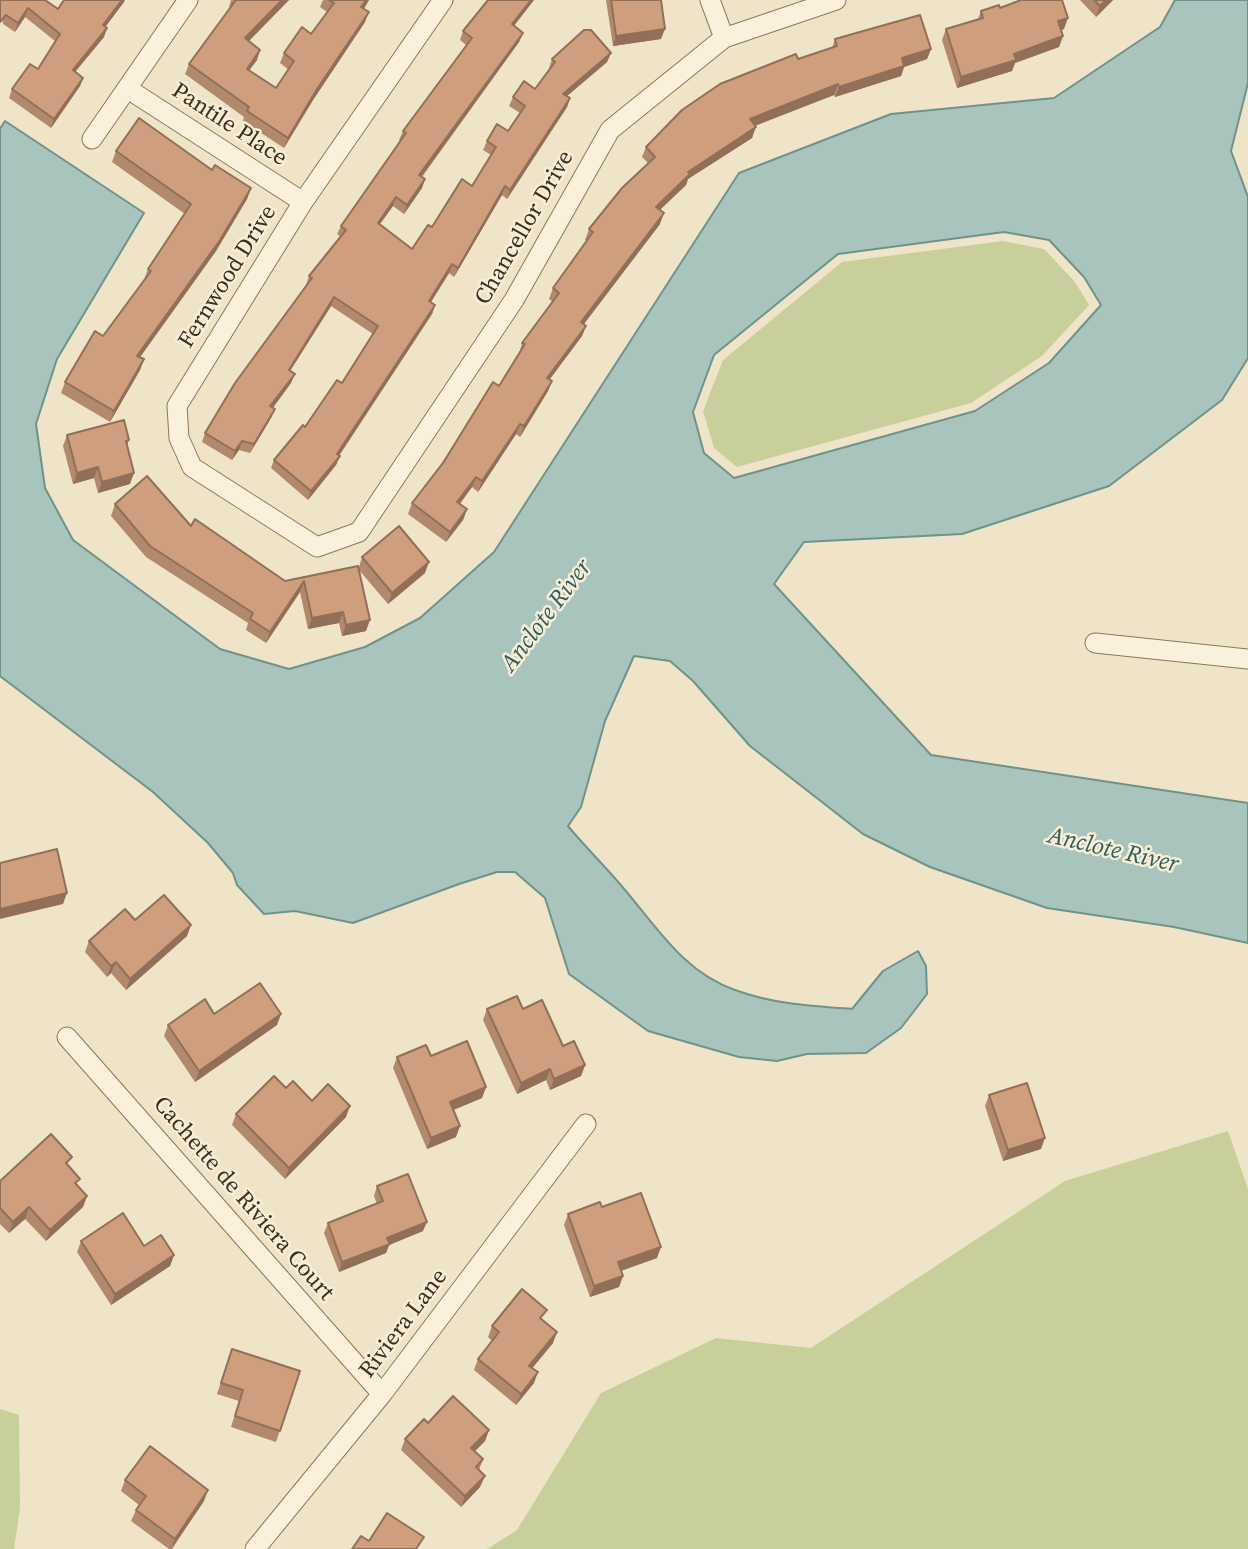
<!DOCTYPE html>
<html>
<head>
<meta charset="utf-8">
<style>
  body { margin:0 }
  canvas { display:block; background:#f0e4c8 }
</style>
</head>
<body>
<canvas width="1248" height="1549"></canvas>
<script>
const ctx = document.querySelector('canvas').getContext('2d');
ctx.lineJoin = 'round';
function fillPath(path, color) {
  ctx.fillStyle = color;
  ctx.fill(path, 'evenodd');
}
function strokePath(path, color, width, dash) {
  ctx.strokeStyle = color;
  ctx.lineWidth = width;
  ctx.lineCap = dash ? 'butt' : 'round';
  ctx.setLineDash(dash || []);
  ctx.stroke(path);
}
function label(font, color, halo, rows, align = 'center') {
  ctx.font = font + ' "Source Serif 4",serif';
  ctx.lineWidth = 5;
  ctx.setLineDash([]);
  ctx.textBaseline = 'middle';
  ctx.strokeStyle = halo;
  ctx.fillStyle = color;
  for (const [text, x, y, turn = 0] of rows) {
    ctx.save();
    ctx.translate(x, y);
    ctx.rotate((+turn || 0) * Math.PI / 180);
    ctx.textAlign = isNaN(turn) ? turn : align;
    if (halo) ctx.strokeText(text, 0, 0);
    ctx.fillText(text, 0, 0);
    ctx.restore();
  }
}
fillPath(new Path2D(`
  M1003,241l41,8 31,33 14,23 -47,51 -71,47 -234,64 -23,-19 -11,-37 20,-51 119,-98z
  M1228,1131l20,58v360h-761l30,-19 84,-137 115,-55 95,10 254,-167z
  M0,1409l19,6 1,93 -6,41h-14z`), '#c9cf9b');
const water = new Path2D(`
  M1175,0h73v83l-17,68 17,46v161l-26,42 -113,86 -147,48 -158,8 -30,42 157,171 317,48v140l-74,-16 -127,-19 -117,-41 -67,-33 -113,-88 -57,-65 -23,-20 -36,-5 -29,65 -24,86 -13,19c18,22 39,42 57,64 33,39 60,83 110,100 38,14 77,16 117,19l31,-38 35,-20 8,15 1,28 -26,34 -35,25 -59,1 -30,7 -38,-4 -91,-26 -79,-57 -24,-76 -30,-26h-18l-38,12 -106,39 -58,-12 -31,3 -27,-29 -4,-12 -25,-30 -55,-51 -153,-116v-547l5,-8 139,92 -87,146 -21,65 9,64 28,52 147,109 69,20 76,-22 55,-29 74,-66 245,-379 152,-59 163,-16 106,-71zM1004,232l45,8 35,37 17,28 -52,58 -74,48 -241,67 -30,-25 -11,-41 21,-57 124,-101z`);
fillPath(water, '#a9c4bc');
strokePath(water, '#6f938a', 2);
const minor = new Path2D(`
  M443,0l-140,202 -126,204 2,32 13,29 125,80 42,-15 155,-232 96,-170 114,-92 112,-38
  M710,0l14,38
  M128,89l175,113
  M92,139l96,-139
  M1095,643l153,16
  M67,1037l315,357
  M255,1549l127,-155 204,-270`);
strokePath(minor, '#8d765c', 21);
strokePath(minor, '#faf1dc', 19);
fillPath(new Path2D(`
  M0,0l58,9 66,-7 -19,25 -1,10 -29,35 8,6 -3,8 -29,42 -42,-30 3,-9 26,-20 17,-28 -30,-24 -10,15 -12,-8z
  M231,0h58l-40,41 8,19 -8,10 27,18 13,-18 -9,-7 4,-10 27,-19 16,-22 -7,-5 3,-7h46l-5,9 1,13 -52,78 -29,48 -41,-27 1,-4 -59,-43 4,-10 41,-55 -1,-2z
  M488,0h46l-20,26 9,7 -4,9 -97,135 3,2 -3,9 -18,26 -11,-8 -13,18 32,25 60,-63 19,-31 -8,-5 4,-9 21,-10 12,-18 -11,-7 4,-9 22,-8 15,-20 -1,-1 3,-9 59,-6 -4,9 -40,34 3,2 -3,9 -60,92 -5,-4 -48,82 -5,-4 -18,29 4,3 -3,9 -93,142h1l-4,9 -28,35 -37,-32 3,-8 31,-33 37,-44 31,-49 -42,-28 -41,65 1,12 -18,25 -2,10 -21,35 -11,-3 -7,10 -30,-18 3,-9 101,-148 3,-9 32,-39 -4,-3 4,-8 60,-85 -2,-1 4,-9 63,-86 -6,-5 3,-9z
  M606,0h55v39l-48,7z
  M1080,0h33l-17,17z
  M1000,8l64,21 -3,1 2,6 -4,11 -44,16 -3,8 -55,17 -15,-48 4,-11 32,-10 3,-8z
  M835,39l96,10 -4,10 -23,8 -3,9 -66,21 -1,-2 -79,31 -3,12 -64,41 -2,6 -26,25v14l-76,100 2,2 -4,10 -32,43 2,2 -4,10 -28,46 -4,-3 -38,58 -6,-5 -12,17 7,5 -4,11 -17,22 -38,-28 4,-11 87,-117 20,-32 3,-11 31,-41 -4,-3 4,-11 34,-47 -2,-1 4,-11 59,-66 -6,-6 4,-10 152,-88 34,-11z
  M116,151l96,19 39,18 -4,11 -31,52 -76,106 4,2 -4,11 -30,52 -49,-29 4,-11 38,-46 41,-56 4,-11 37,-55 -73,-52z
  M67,435l62,5 -2,5 3,39 -32,9 -4,-15 -21,6 -10,-38z
  M115,504l76,22 94,55 74,-14 3,-10 63,16 -37,31 -29,-34 7,61 -24,5 -3,-13 -31,6 -8,-37 -34,51 -20,-13 2,-7 -102,-66 -35,-41z
  M135,920l52,16 -61,54 -15,-17 -4,4 -22,-25 4,-11z
  M487,1009h36l62,56 -4,11 -31,14 -4,-10 -29,14 -34,-74z
  M214,1014l63,11 -82,57 -31,-46 4,-11z
  M431,1056l55,31 -4,11 -29,12 3,27 -29,12 -34,-81 4,-11z
  M286,1088l60,29 -61,62 -53,-54 4,-11z
  M989,1095l52,54 -38,12 -18,-55z
  M68,1166l10,20 9,10 -4,11 -37,34 -21,-22 -16,14 -9,-9v-43z
  M377,1186l46,45 -34,14 -3,8 -47,19 -15,-39 4,-10 49,-19 -3,-8z
  M602,1207l55,51 -36,13 2,5 -4,11 -29,10 -26,-72 4,-11z
  M81,1241l63,5 30,9 -4,11 -59,39 -34,-53z
  M543,1321l10,22 -21,25 2,15 -18,22 -42,-35 4,-11 14,-18 -4,-4 4,-11z
  M232,1349l68,22 -24,71 -45,-15 8,-26 -22,-7z
  M428,1423l61,7 -4,11 -11,11 9,7 -4,11 1,17 -19,20 -60,-57 4,-11z
  M125,1480l79,21 -32,48h-3l-38,-28 5,-11 3,-5 -18,-14z`), '#b2896c');
fillPath(new Path2D(`
  M122,0h3l-1,2 -24,32 3,-9z
  M282,0h7l-48,49 4,-11z
  M366,0h3l-11,18 3,-11z
  M531,0h3l-26,33 4,-9z
  M1106,0h7l-17,17 4,-11z
  M28,8l-3,9 -10,15 3,-9z
  M369,12l-4,10 -52,78 -29,48 4,-10 29,-49z
  M1068,18l-4,11 -10,3 4,-11z
  M107,28l-3,9 -35,42 4,-9z
  M665,29l-4,10 -48,7 3,-10z
  M523,33l-4,9 -103,142 3,-9z
  M1063,36l-4,11 -44,16 -3,8 -55,17 4,-11 53,-23z
  M931,49l-4,10 -23,8 -3,9 -66,21 4,-10 63,-29z
  M260,50l-3,10 -14,19 4,-10z
  M611,53l-4,9 -47,40 3,-8z
  M83,78l-3,8 -29,42 3,-9z
  M838,84l-4,11 -88,34 4,-10z
  M570,98l-3,9 -60,92 3,-9z
  M756,127l-4,11 -64,41 -2,6 -34,32 4,-10 32,-35z
  M425,179l-3,9 -18,26 3,-9z
  M505,186l-3,9 -48,82 4,-9z
  M251,188l-4,11 -31,52 -83,116 4,-11z
  M396,197l-3,9 -19,26 4,-9z
  M664,213l-4,11 -83,109 4,-11z
  M452,264l-3,9 -23,37 3,-9z
  M334,297l-3,9 -46,73 4,-9z
  M435,305l-3,9 -98,149 3,-9z
  M586,326l-4,10 -39,52 4,-10z
  M144,359l-4,11 -30,52 4,-11z
  M295,374l-4,9 -24,32 3,-9z
  M552,381l-4,10 -28,46 4,-11z
  M275,409l-4,9 -21,35 4,-9z
  M520,424l-4,10 -38,58 4,-11z
  M242,441l-3,9 -7,10 3,-9z
  M340,456l-4,9 -28,35 3,-9z
  M98,467l-4,11 -21,6 4,-11z
  M134,473l-4,11 -32,9 4,-11z
  M476,477l-4,10 -19,25 4,-10z
  M467,509l-4,11 -17,22 4,-10z
  M429,562l-4,11 -37,31 4,-11z
  M304,581l-4,11 -34,51 4,-11z
  M343,612l-4,11 -31,6 4,-11z
  M370,620l-4,11 -24,5 4,-11z
  M67,893l-4,11 -63,15v-10z
  M191,925l-4,11 -61,54 4,-11z
  M116,962l-5,11 -4,4 4,-11z
  M281,1014l-4,11 -82,57 4,-11z
  M585,1065l-4,11 -31,14 4,-11z
  M550,1069l-4,11 -29,14 4,-11z
  M486,1087l-4,11 -36,15 4,-11z
  M350,1106l-4,11 -61,62 4,-11z
  M460,1126l-4,11 -29,12 4,-11z
  M1045,1138l-4,11 -38,12 5,-11z
  M87,1196l-4,11 -37,34 4,-11z
  M29,1207l-4,12 -16,14 4,-11z
  M427,1222l-4,9 -34,14 -3,8 -47,19 3,-10 45,-24z
  M661,1247l-4,11 -43,15 4,-11z
  M174,1255l-4,11 -59,39 4,-11z
  M623,1276l-4,11 -29,10 4,-11z
  M557,1332l-4,11 -28,34 4,-11z
  M538,1372l-4,11 -18,22 5,-11z
  M489,1430l-4,11 -18,18 4,-11z
  M485,1476l-5,11 -19,20 4,-11z
  M208,1490l-4,11 -33,48 4,-10z`), '#916f58');
const building = new Path2D(`
  M0,0h45l13,9 6,-9h58l-19,25 4,3 -34,42 10,8 -29,41 -42,-30 18,-25 8,5 22,-35 -32,-26 -10,15 -12,-8 -6,7z
  M236,0h46l-37,38 15,12 -13,19 29,19 18,-27 -10,-8 18,-26 9,7 23,-31 -5,-3h37l-5,7 8,5 -52,77 -29,49 -41,-27 2,-4 -60,-43z
  M488,0h43l-19,24 11,9 -104,142 6,4 -18,26 -11,-8 -18,26 34,26 16,-24 4,2 30,-48 10,7 24,-39 -9,-6 10,-17 11,7 17,-25 -12,-9 11,-16 11,8 20,-27 -3,-3 32,-29h7l20,23 -48,41 7,4 -60,92 -5,-4 -47,82 -6,-4 -23,37 6,4 -98,149 3,2 -29,35 -37,-31 29,-35 2,2 32,-47 5,3 36,-57 -44,-29 -45,73 6,4 -25,32 5,3 -21,35 -12,-3 -7,10 -30,-18 30,-50 77,-105 -3,-2 37,-46 -5,-4 65,-93 -3,-2 69,-93 -9,-7z
  M611,0h50l4,29 -49,7z
  M1021,0h41l6,18 -10,3 5,15 -49,18 2,6 -55,17 -15,-48 37,-11 -2,-7 18,-6 1,3z
  M1094,0h12l-6,6z
  M920,15l11,34 -29,9 2,8 -65,21 -1,-3 -88,35 6,8 -68,45 2,2 -34,33 8,6 -83,109 5,4 -39,52 5,3 -28,45 -4,-2 -38,57 -6,-4 -19,25 10,7 -17,23 -38,-29 31,-40 50,-81 6,4 26,-42 -3,-1 37,-50 -6,-5 40,-56 -4,-3 33,-41 33,-31 -9,-10 36,-37 38,-26 76,-30 2,5 39,-13 -2,-7z
  M139,118l73,52 3,-5 36,23 -31,52 -83,116 7,3 -30,52 -49,-29 30,-51 8,5 48,-65 -3,-2 43,-65 -75,-53z
  M124,420l5,20 -3,1 8,32 -32,9 -4,-15 -21,6 -10,-38z
  M147,476l44,50 4,-7 90,62 73,-15 12,54 -24,5 -3,-13 -31,6 -8,-37 -34,51 -20,-13 3,-6 -103,-67 -35,-42z
  M399,526l30,36 -37,31 -30,-36z
  M57,849l10,44 -67,16v-46z
  M164,895l27,30 -61,54 -14,-17 -5,4 -22,-25 36,-32 10,11z
  M260,983l21,31 -82,57 -31,-46 37,-26 9,15z
  M517,996l6,13 19,-9 21,46 11,-5 11,24 -31,14 -4,-10 -29,14 -34,-74z
  M467,1041l19,46 -36,15 10,24 -29,12 -34,-81 29,-12 5,11z
  M274,1076l12,12 7,-7 19,20 16,-17 22,22 -61,62 -53,-54z
  M1027,1083l18,55 -37,12 -19,-55z
  M51,1134l21,23 -6,6 14,16 -5,4 12,13 -37,34 -21,-23 -16,15 -13,-14v-27z
  M408,1174l19,48 -40,16 3,6 -48,18 -14,-39 55,-22 -6,-15z
  M641,1193l20,54 -43,15 5,14 -29,10 -26,-72 32,-12 2,5z
  M123,1213l21,33 17,-11 13,20 -59,39 -34,-53z
  M522,1289l25,21 -7,8 17,14 -28,34 9,6 -17,22 -43,-35 21,-27 -7,-6z
  M232,1349l68,22 -20,60 -45,-15 8,-26 -22,-7z
  M453,1396l36,34 -18,18 12,11 -7,8 9,9 -20,20 -60,-57 19,-20 4,4z
  M150,1446l58,44 -33,49 -39,-29 10,-14 -21,-16z
  M387,1513l37,24 -8,12h-64l9,-13 8,5z`);
fillPath(building, '#cf9f7d');
strokePath(building, '#916f58', 2);
label('23px', '#3d2e20', '#f7eed8', [
  ["Pantile Place",229,125,33],
  ["Chancellor Drive",525,228,-60],
  ["Fernwood Drive",228,277,-58],
  ["Cachette de Riviera Court",243,1199,49],
  ["Riviera Lane",404,1324,-53]
]);
label('italic 24px', '#2f5d5a', '#f7eed8', [
  ["Anclote River",547,616,-53],
  ["Anclote River",1113,851,13]
]);
</script>
</body>
</html>
